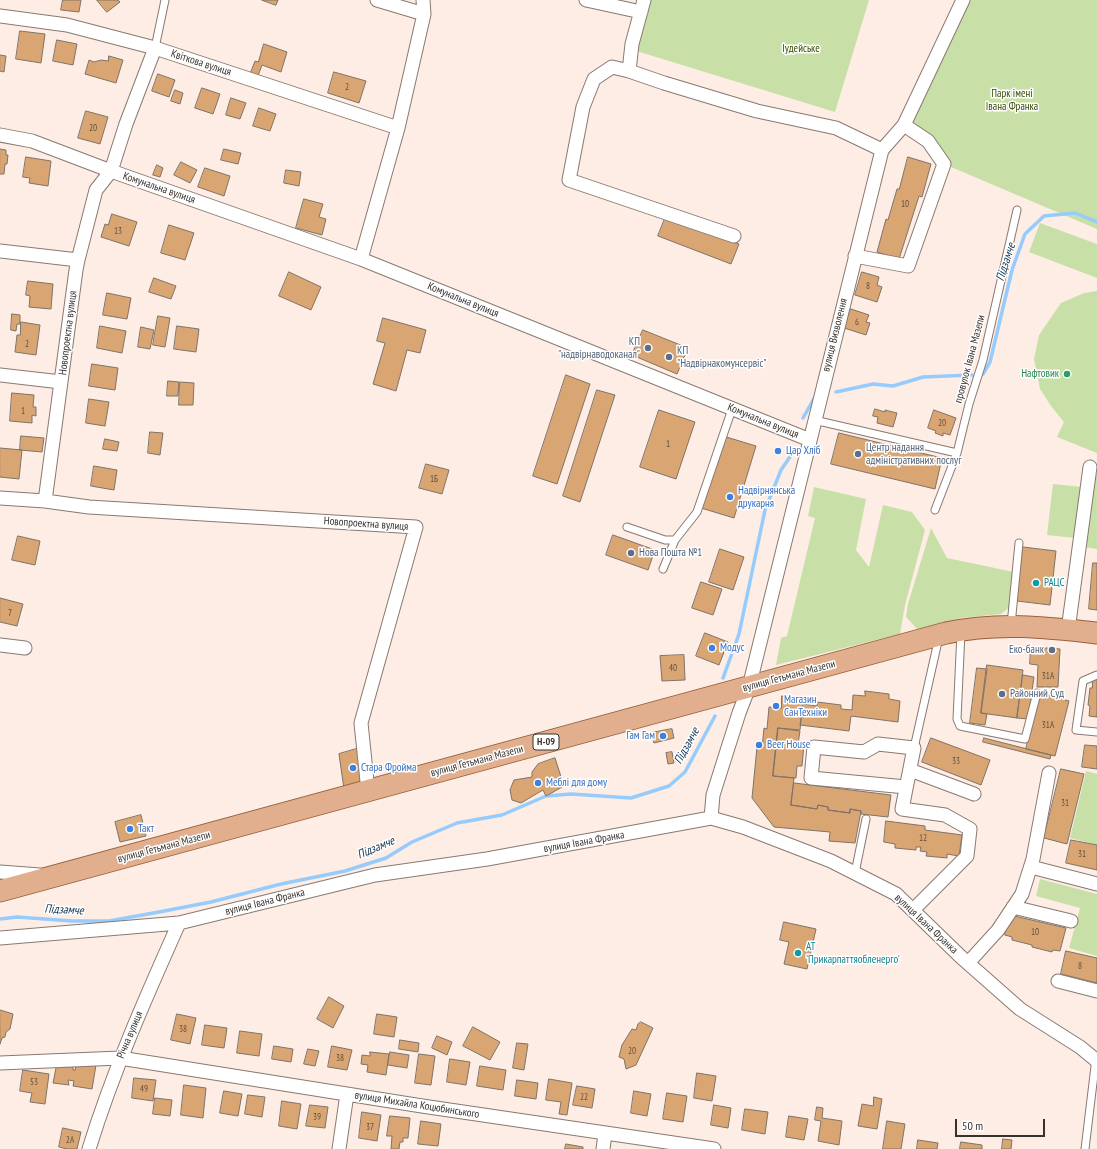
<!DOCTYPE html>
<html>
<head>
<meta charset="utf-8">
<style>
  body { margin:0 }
  #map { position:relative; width:1097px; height:1149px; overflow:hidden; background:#feede4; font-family:"PT Sans Narrow",sans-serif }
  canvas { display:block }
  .scale { position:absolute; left:955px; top:1119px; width:90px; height:18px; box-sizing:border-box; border:2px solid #38322e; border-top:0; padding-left:5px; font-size:12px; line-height:14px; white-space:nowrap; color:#38322e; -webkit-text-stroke:3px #fff; paint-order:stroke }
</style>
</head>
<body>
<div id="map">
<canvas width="1097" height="1149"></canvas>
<div class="scale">50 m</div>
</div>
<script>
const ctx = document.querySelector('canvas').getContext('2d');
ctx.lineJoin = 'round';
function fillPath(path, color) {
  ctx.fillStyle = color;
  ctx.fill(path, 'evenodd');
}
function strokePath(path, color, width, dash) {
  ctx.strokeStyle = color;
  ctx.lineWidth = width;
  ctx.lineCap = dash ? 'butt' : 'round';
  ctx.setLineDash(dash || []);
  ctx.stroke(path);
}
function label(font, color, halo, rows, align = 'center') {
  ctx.font = font + ' "PT Sans Narrow",sans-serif';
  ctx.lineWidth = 3;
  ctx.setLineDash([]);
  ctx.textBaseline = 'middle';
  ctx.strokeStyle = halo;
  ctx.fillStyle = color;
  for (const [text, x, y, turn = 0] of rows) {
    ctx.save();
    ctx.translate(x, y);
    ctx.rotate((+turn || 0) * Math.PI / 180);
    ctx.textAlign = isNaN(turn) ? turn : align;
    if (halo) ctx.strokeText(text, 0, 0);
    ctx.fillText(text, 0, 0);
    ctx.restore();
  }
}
fillPath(new Path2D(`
  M645,0h224l-34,112 -205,-63z
  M967,0h130v229l-153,-65 -40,-39z
  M1040,223l57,21v34l-68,-26z
  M1097,291v162l-40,-16 7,-15 -13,-16 -11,-17 -6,-30 5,-24 22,-32 23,-10z
  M1094,475h3v74l-13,-2z
  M1053,484l30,3 -8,51 -28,-3z
  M814,487l52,12 -10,51 13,17 14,-62 29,7 13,18 -20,75 -5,29 -124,31 5,-27 6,-2 28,-118 -7,-2z
  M931,528l16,30 67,14 -3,34 -10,8 -41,4 -42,12 -12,-13 2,-13z
  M1086,771l11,3v71l-27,-7z
  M1040,879l57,15v62l-28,-8 11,-40 -44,-12z`), '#c8e0a7');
strokePath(new Path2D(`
  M983,374l7,-12 22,-92 13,-36 19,-18 31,-3 22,9
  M836,392l37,-8 20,2 30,-9 49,-2
  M803,418l13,-23
  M723,678l16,-44 26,-124 16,-40 13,-19
  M0,919l17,-2 55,4h37l50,-9 52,-10 70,-18 64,-13 41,-13 26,-16 45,-19 45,-8 44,-19 25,-2 60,4 38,-12 16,-14 30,-56`), '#96cbfe', 3.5);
const building = new Path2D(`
  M63,0h18l-2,12 -18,-2z
  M97,0h21l2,2 -13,10z
  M262,0h16l-2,5z
  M20,31l25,3 -4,29 -25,-4z
  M57,40l20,4 -4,21 -20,-4z
  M264,44l23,8 -6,20 -19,-7 -4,11 -8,-2 5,-13 3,1z
  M0,55l6,1 -2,16 -4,-1z
  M109,56l14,4 -7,23 -31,-9 4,-14 5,2 7,-2 7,1z
  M334,72l32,9 -7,22 -31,-10z
  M158,74l17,6 -6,17 -17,-6z
  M202,88l18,6 -7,20 -18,-6z
  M175,90l8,3 -3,11 -9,-3z
  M231,98l15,5 -6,16 -14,-4z
  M259,108l17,6 -6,17 -17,-5z
  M86,111l22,6 -8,27 -22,-6z
  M0,149l6,1v5h2l-1,9h-2l-1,10h-4z
  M224,149l17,4 -3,11 -17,-4z
  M26,157l25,4 -3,25 -19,-3 1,-5 -7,-1z
  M908,157l23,7 -9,33 -3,-1 -20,63 -22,-7 9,-33 2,1 9,-31h2z
  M181,162l16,8 -7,13 -16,-8z
  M157,165l6,3 -3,9 -7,-2z
  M205,168l25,8 -6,20 -26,-9z
  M286,170l15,2 -2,14 -15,-3z
  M304,199l19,5 -4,13 7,2 -4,16 -26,-7z
  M112,214l25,8 -8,24 -28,-9 4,-13 3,1z
  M666,216l73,28 -8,20 -73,-28z
  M169,225l25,8 -9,27 -24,-7z
  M289,272l32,15 -10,23 -32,-14z
  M862,272l17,5 -2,8 5,2 -5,15 -22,-7z
  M154,278l22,8 -5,13 -22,-7z
  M28,281l25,3 -2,25 -22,-2 1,-11 -4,-1z
  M107,293l24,5 -4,21 -24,-4z
  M851,309l18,6 -3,7 4,1 -4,12 -22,-7z
  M12,314l8,1v9h-3l-1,7 -5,-1z
  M158,316l12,2 -5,29 -12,-2z
  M383,318l43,12 -6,23 -13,-3 -11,41 -23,-7 12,-41 -8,-2z
  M21,322l19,3 -4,30 -21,-3 2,-17h3z
  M100,326l26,5 -4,22 -25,-5z
  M177,326l22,3 -3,23 -22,-3z
  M141,327l13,3 -4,19 -12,-2z
  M643,330l45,18 -11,26 -45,-19z
  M92,364l26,4 -3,22 -26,-4z
  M566,375l24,9 -33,100 -24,-8z
  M168,381l11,1 -1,14h-11z
  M180,382l14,1 -1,22h-14z
  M597,390l18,5 -35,107 -17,-6z
  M12,393l22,2 -1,12h3v9l-4,-1v8l-22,-2z
  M89,399l20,3 -4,24 -19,-3z
  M875,409l10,3v-2l12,3 -4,14 -16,-4 1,-6 -5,-1z
  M659,410l36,12 -19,57 -36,-12z
  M934,410l22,8 -6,17 -7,-2v3l-8,-3 1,-2 -8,-3z
  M150,432l13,1 -3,22 -12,-2z
  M839,433l103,25 -7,31 -104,-25z
  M21,436l23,2 -2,14 -22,-2z
  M723,436l33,10 -22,72 -33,-10z
  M105,439l14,3 -2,9 -14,-2z
  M0,448l22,2 -3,29 -19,-2z
  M426,464l23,6 -7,24 -23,-6z
  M94,466l23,4 -3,20 -23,-4z
  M613,535l42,15 -7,20 -42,-15z
  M18,536l22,5 -5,24 -23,-5z
  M1023,547l33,4 -6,54 -33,-4z
  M720,549l24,8 -11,33 -24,-8z
  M1093,563h4v47l-8,-1z
  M701,582l21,7 -9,26 -21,-7z
  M0,598l23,6 -6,22 -17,-4z
  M705,633l23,9 -9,23 -23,-9z
  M1031,647l29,2 -2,38h-21l1,-22 -8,-1z
  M684,655l1,25 -23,1 -2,-25z
  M987,665l36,5 -6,48 -36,-5z
  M977,668l10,1 -6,44 6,1 -2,11 -15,-2z
  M1023,675l11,2 -6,42 -11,-1z
  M1093,679h4v38l-8,-1 1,-10 -2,-1 2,-17h2z
  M865,691l24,3v5l11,2 -2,21 -47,-6 -2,15 -49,-6 3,-21 14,2v-4l24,3v4l11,1 1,-15 12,1z
  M1041,693l28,8 -14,55 -29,-7z
  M782,696l21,3 -3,31 -22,-2 -5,48 21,2 -3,27 26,4 1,-4 10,2v3l22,3v-4l11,2 -6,32 -26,-2 1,-9 -56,-5 -22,-29 5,-51 5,1 2,-20 3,1 2,-22 12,1z
  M778,728l22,3 -2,13 6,1 -2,21h-5l-1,12 -23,-2z
  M672,729l2,9 -20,5 -3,-10z
  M931,738l59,22 -9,25 -59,-23z
  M984,738l67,17 -1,4 -67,-17z
  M1085,745l12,1v23l-15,-2z
  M363,747l4,35 -23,7 -5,-35z
  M672,752l2,11 -6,1 -2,-11z
  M555,758l9,28 -18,10 -3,-6 -22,13 -9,-3 -2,-10 4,-10 18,-3v-5l6,-8z
  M1061,769l23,5 -17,70 -23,-6z
  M794,783l97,12 -3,22 -27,-3v-3l-11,-2v4l-22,-3v-3l-10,-2 -1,4 -26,-4z
  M141,815l5,21 -26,6 -5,-20z
  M886,821l39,5v4l37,5 -3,21 -12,-2v4l-21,-2 1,-4 -7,-1 1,-4h-5v3l-21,-2v-4l-11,-2z
  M1071,840l26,5v25l-31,-7z
  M1010,915l56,13 -6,23 -7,-1 -1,2 -20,-5v-2l-20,-5v-3l-7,-2z
  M784,922l32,7 -9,40 -23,-5 5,-22 -9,-2z
  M1066,951l31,7v25l-36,-9z
  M329,997l15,9 -11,22 -16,-9z
  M0,1010l13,4 -3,15 -4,3 -1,5 -3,1 -2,6z
  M177,1014l19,4 -6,26 -19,-4z
  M377,1014l20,3 -3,20 -20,-3z
  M641,1022l12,6 -17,37 -10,4 -2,-10 -5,-2 3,-12 10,-16 4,1 2,-6z
  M205,1025l22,3 -3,20 -22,-3z
  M473,1027l27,15 -10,18 -27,-14z
  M240,1031l22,3 -3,22 -22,-3z
  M437,1036l15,6 -5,13 -15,-7z
  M400,1040l19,3 -1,9 -19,-3z
  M517,1043l11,1 -4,26 -11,-2z
  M274,1046l19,3 -2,13 -19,-3z
  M332,1046l20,4 -5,20 -19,-3z
  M308,1049l11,2 -4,15 -11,-2z
  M370,1052l19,2 -3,21 -19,-3 1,-7 -7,-1 1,-9 8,1z
  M390,1052l19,3 -2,13 -19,-3z
  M419,1054l16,2 -4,29 -16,-2z
  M450,1059l20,3 -4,23 -19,-3z
  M76,1062l20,3 -4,24 -19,-3 1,-5 -6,-1 1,5 -16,-2 4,-20 16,3v4h2z
  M480,1066l26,4 -3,20 -26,-4z
  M23,1070l26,4 -4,30 -15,-2 2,-9 -12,-2z
  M697,1073l19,3 -4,25 -18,-3z
  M134,1078l22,2 -3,21 -21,-3z
  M549,1079l23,4 -5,32 -8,-1 2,-12 -15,-2z
  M517,1080l21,3 -2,16 -21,-3z
  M184,1085l22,3 -3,30 -22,-3z
  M577,1086l18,3 -3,19 -19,-3z
  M224,1091l18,3 -4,22 -18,-3z
  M634,1091l17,3 -4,22 -16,-3z
  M667,1093l20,3 -4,26 -20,-3z
  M248,1095l17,2 -3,20 -17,-3z
  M874,1097l8,2 -5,30 -19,-3 4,-22 11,2z
  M155,1098l17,2 -2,16 -17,-2z
  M282,1101l19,3 -4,25 -18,-3z
  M310,1105l18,2 -3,21 -19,-2z
  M714,1105l17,3 -3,20 -17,-3z
  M817,1107l6,1 -1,10 20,3 -3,24 -21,-4 3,-20 -6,-1z
  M745,1109l23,3 -3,22 -23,-4z
  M362,1112l19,3 -4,26 -18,-3z
  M390,1116l20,2 -2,20h-5v4h-3l-1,7h-8l1,-13h-5z
  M789,1116l19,3 -4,21 -18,-3z
  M421,1121l20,3 -3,22 -20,-2z
  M887,1121l18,3 -4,25h-18z
  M63,1128l18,4 -4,17h-10l-8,-2z
  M1003,1139l9,1 -1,9h-9z
  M918,1140l20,3 -1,6h-20z
  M961,1142l21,3v4h-22z
  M566,1144l17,3v2h-18z`);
fillPath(building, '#d9a572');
strokePath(building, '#7f7368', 1);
const lane = new Path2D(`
  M155,48l10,-48
  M814,420l143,33
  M935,510l22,-57 12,-49 14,-44 34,-150
  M627,527l38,13h10l22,-28 35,-103
  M663,569l12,-29
  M1011,625l8,-82
  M961,632l-4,87 3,7 65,13 12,-46
  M1097,675l-14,6 -7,49 21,2
  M914,748l25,-111
  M855,873l11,-54
  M1085,1149l11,-91`);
const street = new Path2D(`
  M377,0l47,14
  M586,0l55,12
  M0,16l67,9 88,23 243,80
  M629,71l3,-27 12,-44
  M0,135l32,6 79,30 250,88 449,181
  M734,236l-165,-56 14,-73 11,-28 18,-12 17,4 35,12 93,28 79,17 46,22
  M0,251l78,9
  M855,256l53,10 36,-102 -16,-23 -24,-16
  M361,259l37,-131 26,-114 -1,-14
  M0,375l61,7
  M0,498l45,3 44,6 327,20 -55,196 7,68
  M45,501l31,-231 2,-10 18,-70 15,-19 15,-47 29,-76
  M1068,630l22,-163
  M0,645l25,3
  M910,770l64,24
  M906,787l-95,-9 3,-31 50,5 14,-8 36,4 -12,61 43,6 25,14 -3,27 -54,54
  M711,818l2,-23 26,-82 10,-26 133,-537 22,-25 59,-125
  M1031,867l66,17
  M0,872l40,3
  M1013,907l58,14
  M0,938l179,-15 196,-48 112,-16 224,-41 32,9 88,34 65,33 65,63 59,52 60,38 17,14
  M968,963l30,-33 24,-36 11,-35 16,-86
  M1058,981l39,10
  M0,1063l120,-5 302,48 292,43
  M89,1149c24,-78 57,-152 90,-226
  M339,1149l8,-55
  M603,1149l2,-15`);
const primary = new Path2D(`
  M0,891l946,-258c52,-11 99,-6 151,0`);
strokePath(lane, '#887971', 9);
strokePath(street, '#887971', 15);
strokePath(primary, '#9a603c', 23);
strokePath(lane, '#fff', 7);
strokePath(street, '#fff', 13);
strokePath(primary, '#e2af8e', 21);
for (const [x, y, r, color] of [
  [648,348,4,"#5c6f8a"],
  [669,357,4,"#5c6f8a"],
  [1067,374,4,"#2e9e5b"],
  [778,451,4,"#3f7fe0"],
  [858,454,4,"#5c6f8a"],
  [730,497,4,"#3f7fe0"],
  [631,553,4,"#5c6f8a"],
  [1036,583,4,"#0f9aa8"],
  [712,648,4,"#3f7fe0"],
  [1052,650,4,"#5c6f8a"],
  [1002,694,4,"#5c6f8a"],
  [776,706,4,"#3f7fe0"],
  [663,736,4,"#3f7fe0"],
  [759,745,4,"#3f7fe0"],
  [353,768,4,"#3f7fe0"],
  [538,783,4,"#3f7fe0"],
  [130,829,4,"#3f7fe0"],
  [798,953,4,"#0f9aa8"]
]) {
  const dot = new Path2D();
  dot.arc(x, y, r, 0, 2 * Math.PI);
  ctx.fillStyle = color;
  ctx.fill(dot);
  strokePath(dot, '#fff', 1.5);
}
label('9px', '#604f3f', null, [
  ["2",347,87],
  ["20",93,128],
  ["10",905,204],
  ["13",118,231],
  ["8",868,286],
  ["6",857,322],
  ["2",27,344],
  ["1",23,411],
  ["20",942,423],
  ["1",668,444],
  ["1Б",434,479],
  ["7",10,613],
  ["40",673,668],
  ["31А",1048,676],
  ["31А",1048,725],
  ["33",956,761],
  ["31",1065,803],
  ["12",923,838],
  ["31",1082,854],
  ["10",1035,932],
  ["8",1080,966],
  ["38",183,1029],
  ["20",632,1051],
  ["38",340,1058],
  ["53",34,1082],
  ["49",144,1089],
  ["22",584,1097],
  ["39",317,1117],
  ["37",370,1127],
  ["2А",70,1140]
]);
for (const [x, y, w] of [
  [546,742,26]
]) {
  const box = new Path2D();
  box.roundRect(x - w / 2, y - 8, w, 16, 3);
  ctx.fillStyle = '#fff';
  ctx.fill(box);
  strokePath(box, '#38322e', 1);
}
label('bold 10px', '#38322e', null, [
  ["Н-09",546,742]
]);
label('11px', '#344900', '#fff', [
  ["Іудейське",801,49],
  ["Парк імені",1012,94],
  ["Івана Франка",1012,107]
]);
label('11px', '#38322e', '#fff', [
  ["Квіткова вулиця",201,63,18],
  ["Комунальна вулиця",159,188,19],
  ["Комунальна вулиця",463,300,22],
  ["Новопроектна вулиця",68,333,-83],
  ["вулиця Визволення",835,335,-76],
  ["провулок Івана Мазепи",970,359,-75],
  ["Комунальна вулиця",763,421,22],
  ["Новопроектна вулиця",366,524,4],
  ["вулиця Гетьмана Мазепи",789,676,-15],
  ["вулиця Гетьмана Мазепи",477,761,-15],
  ["вулиця Івана Франка",584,842,-10],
  ["вулиця Гетьмана Мазепи",164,847,-15],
  ["вулиця Івана Франка",265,902,-14],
  ["вулиця Івана Франка",926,924,43],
  ["Річна вулиця",130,1035,-67],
  ["вулиця Михайла Коцюбинського",417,1105,9]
]);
label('11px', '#4e5e75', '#fff', [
  ["КП",640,342,"right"],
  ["\"надвірнаводоканал\"",640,355,"right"],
  ["КП",677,351],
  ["\"Надвірнакомунсервіс\"",677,364],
  ["Центр надання",866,448],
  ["адміністративних послуг",866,461],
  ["Нова Пошта №1",639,553],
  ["Еко-банк",1044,650,"right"],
  ["Районний Суд",1010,694]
], 'left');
label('11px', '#27864d', '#fff', [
  ["Нафтовик",1059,374]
], 'right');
label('11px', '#366cbe', '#fff', [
  ["Цар Хліб",786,451],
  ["Надвірнянська",738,491],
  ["друкарня",738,504],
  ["Модус",720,648],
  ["Магазин",784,700],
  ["СанТехніки",784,713],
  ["Гам Гам",655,736,"right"],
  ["Beer House",767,745],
  ["Стара Фройма",361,768],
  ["Меблі для дому",546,783],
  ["Такт",138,829]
], 'left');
label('11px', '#0d838f', '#fff', [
  ["РАЦС",1044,583],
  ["АТ",806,947],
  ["'Прикарпаттяобленерго'",806,960]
], 'left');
label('italic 12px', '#0e3555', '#fff', [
  ["Підзамче",1006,262,-72],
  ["Підзамче",687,746,-61],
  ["Підзамче",376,848,-23],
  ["Підзамче",64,910,3]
]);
</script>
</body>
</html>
